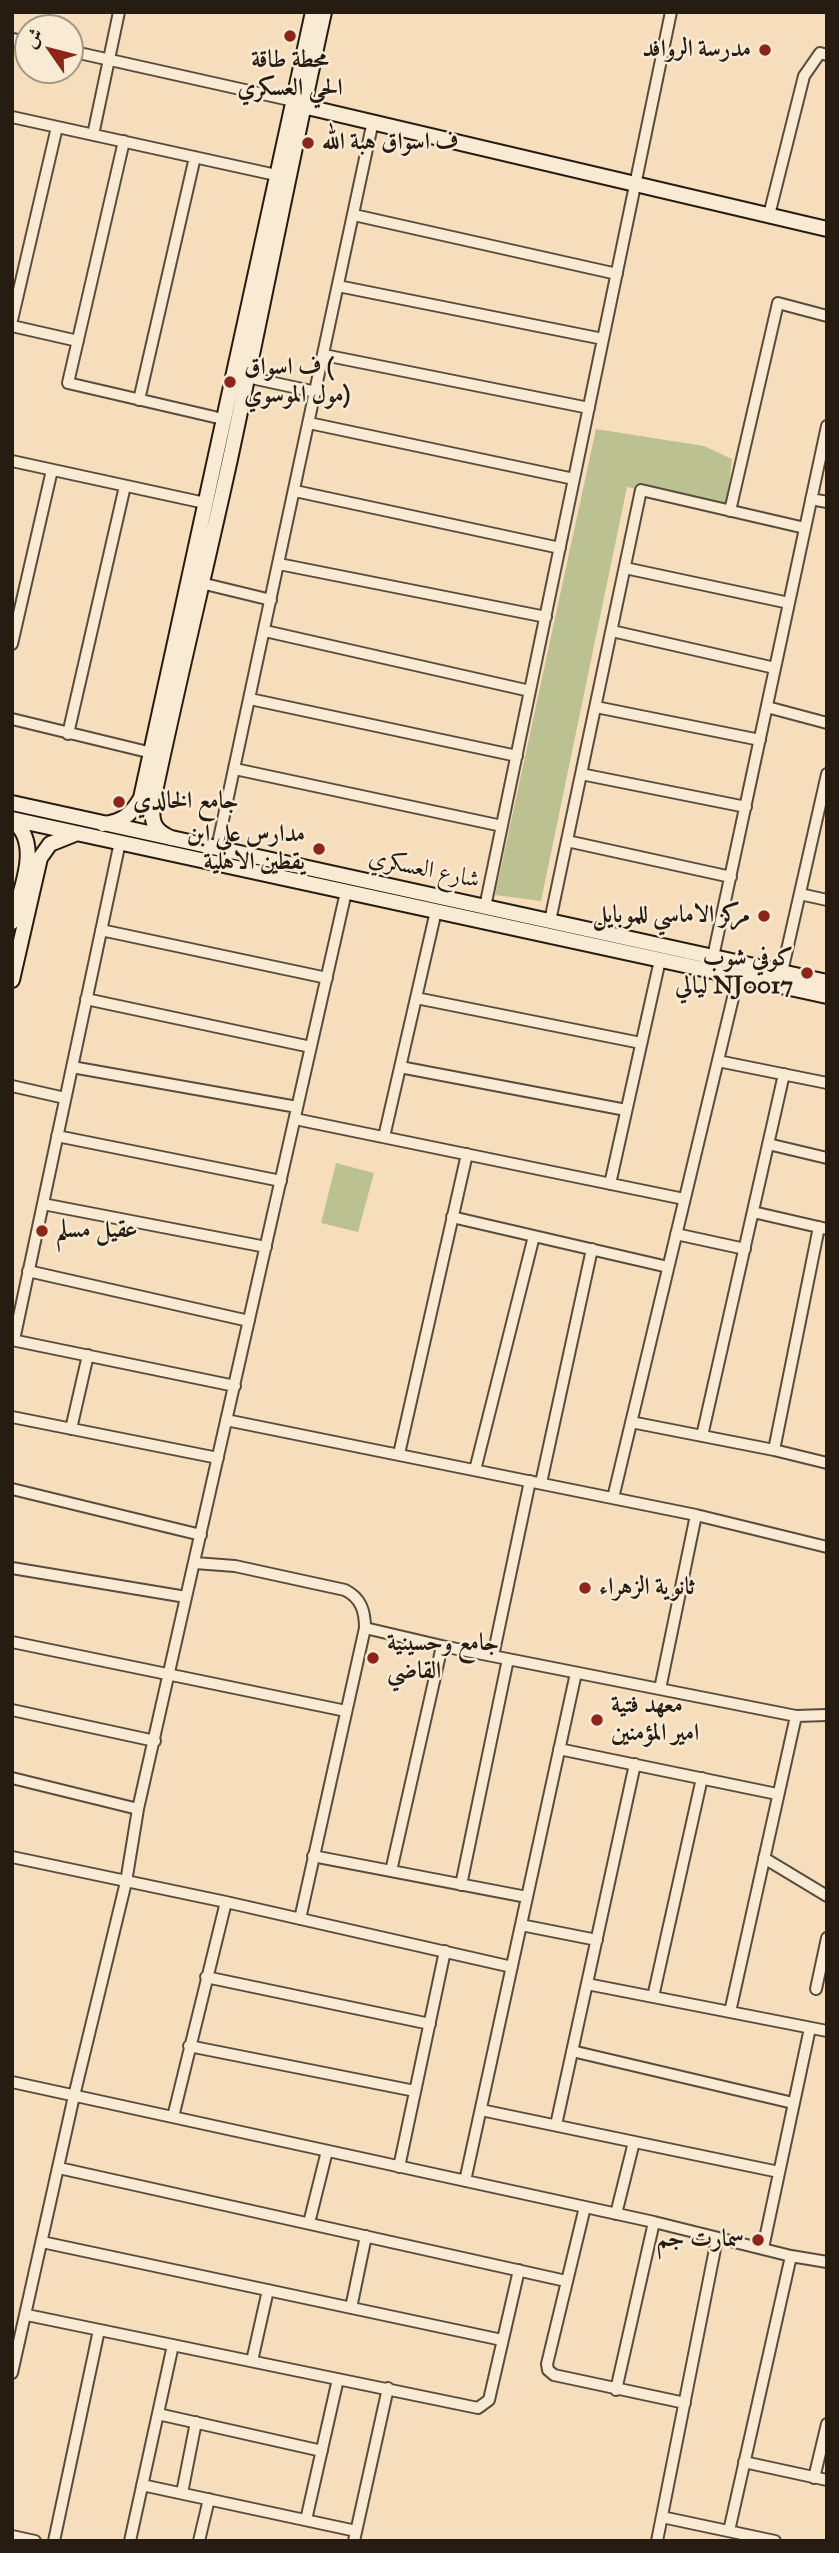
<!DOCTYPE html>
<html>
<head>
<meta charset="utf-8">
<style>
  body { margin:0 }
  #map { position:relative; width:839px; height:2553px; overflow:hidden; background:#f6debd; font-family:"IM FELL Great Primer",Amiri,serif }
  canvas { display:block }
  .frame { position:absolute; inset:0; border:14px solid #261c11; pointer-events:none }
  .north { position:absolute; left:14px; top:14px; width:70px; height:70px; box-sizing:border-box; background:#f9ead4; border:2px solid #a59886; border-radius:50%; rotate:305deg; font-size:19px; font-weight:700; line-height:28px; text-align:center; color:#261c11 }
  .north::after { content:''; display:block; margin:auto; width:24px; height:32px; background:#8f2418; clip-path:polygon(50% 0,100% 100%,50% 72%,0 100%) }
</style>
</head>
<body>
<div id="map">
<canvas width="839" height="2553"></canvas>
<div class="frame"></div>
<div class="north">ش</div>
</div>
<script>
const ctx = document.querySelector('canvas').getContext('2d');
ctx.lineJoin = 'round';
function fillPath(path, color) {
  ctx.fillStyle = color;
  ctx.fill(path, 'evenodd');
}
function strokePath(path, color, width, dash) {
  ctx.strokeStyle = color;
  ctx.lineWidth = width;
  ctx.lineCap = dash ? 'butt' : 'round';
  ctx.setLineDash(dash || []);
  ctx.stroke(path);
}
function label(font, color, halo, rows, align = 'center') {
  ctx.font = font + ' "IM FELL Great Primer",Amiri,serif';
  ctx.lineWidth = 5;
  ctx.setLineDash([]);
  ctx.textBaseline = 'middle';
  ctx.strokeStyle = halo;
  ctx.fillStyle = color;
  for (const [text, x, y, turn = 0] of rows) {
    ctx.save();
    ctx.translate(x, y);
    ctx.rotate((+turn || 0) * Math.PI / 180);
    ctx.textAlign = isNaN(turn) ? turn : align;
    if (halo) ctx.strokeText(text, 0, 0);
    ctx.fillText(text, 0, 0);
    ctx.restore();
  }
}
fillPath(new Path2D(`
  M596,429l108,17 28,13 -5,47 -100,-19 -86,414 -46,-6z
  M336,1163l38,10 -16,59 -37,-9z`), '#bcc192');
const street = new Path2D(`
  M12,39l16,3
  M70,51l224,50
  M12,117l264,58
  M93,135l26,-123
  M124,141l-56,242 155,36
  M354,215l263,59
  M769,215l35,-139 16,-23 7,2
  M338,286l265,53
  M12,320l45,-193
  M12,326l66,15
  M324,355l265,53
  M247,377l69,15
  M139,400l56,-243
  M309,423l265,56
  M12,461l193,42
  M295,491l265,57
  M811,499l16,3
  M730,511l48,-208 49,13
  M279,564l267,53
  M625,568l164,35
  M201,583l70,17
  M265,631l265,60
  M612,631l163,37
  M12,644l40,-174
  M250,699l267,57
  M596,707l164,33
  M767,707l60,16
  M12,719l140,34
  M68,734l57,-248
  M235,769l267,57
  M581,774l165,33
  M567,841l164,36
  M217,848l156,-727
  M800,894l27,6
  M485,907l186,-895
  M550,921l91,-431 164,38
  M101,930l226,48
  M713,957l114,-531
  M782,972l45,-198
  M416,998l225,45
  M86,999l225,48
  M718,1061l109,22
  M72,1067l225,40
  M400,1067l226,43
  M12,1086l53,12
  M295,1119l389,80
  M57,1136l224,45
  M384,1137l52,-226
  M768,1144l59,14
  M610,1184l50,-224
  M43,1204l223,43
  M753,1212l74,17
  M452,1217l216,50
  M676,1234l69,15
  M28,1271l221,50
  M12,1340l223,46
  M14,1340l106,-498
  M12,1417l206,41
  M226,1420l470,95 131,32
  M631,1422l143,28 53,13
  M71,1429l17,-74
  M702,1436l82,-362
  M774,1450l45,-223
  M399,1454l68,-300
  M475,1470l59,-234
  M541,1483l51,-234
  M12,1489l189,46
  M613,1498l125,-521
  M195,1563l40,3 110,24c16,8 20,21 20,38l-65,291
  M12,1568l174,29
  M365,1628l77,18 354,70 31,-1
  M12,1642l334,69
  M493,1656l37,-175
  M660,1689l36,-174
  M12,1710l143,31
  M559,1749l218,45
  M12,1778l126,31
  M313,1856l214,41
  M12,1857l214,45 286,65
  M764,1858l63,38
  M391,1871l51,-225
  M461,1885l47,-226
  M521,1925l76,15
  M206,1977l224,47
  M587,1984l240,47
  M816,1989l11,-51
  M653,1997l49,-219
  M730,2012l66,-296
  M189,2046l226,45
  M572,2051l221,52
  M12,2082l642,140 137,34 36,6
  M481,2110l298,62
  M173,2117l53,-215
  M556,2125l79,-361
  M399,2167l46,-216
  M59,2168l507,113
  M465,2181l111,-508
  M585,2207l-38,157 1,6 6,5 131,28
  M616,2214l18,-72
  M309,2223l18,-72
  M42,2242l460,98
  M763,2248l47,-220
  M351,2308l15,-72
  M27,2315l451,93 11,-8 30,-130
  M252,2361l16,-71
  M12,2373l62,-277 52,-214 12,-73 208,-917
  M616,2390l38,-168
  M158,2414l164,37
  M744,2462l83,18
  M814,2478l13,-54
  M142,2485l214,46
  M182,2493l14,-71
  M662,2517l113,24
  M306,2520l32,-141
  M729,2531l62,-275
  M12,2536l23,5
  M54,2541l45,-211
  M130,2541l43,-196
  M199,2541l10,-42
  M354,2541l34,-153
  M657,2541l60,-302`);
const secondary = new Path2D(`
  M303,106l524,123
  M12,803l815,179
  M12,819l815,177
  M12,820c31,23 8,71 0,102
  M103,824c19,-2 28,-9 38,-26l172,-786
  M171,838c-19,-8 -20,-18 -18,-37 24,-115 52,-228 77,-342 32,-149 61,-298 94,-447
  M12,980l28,-122 10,-14 25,-10`);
strokePath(street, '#5a4c3c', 14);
strokePath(secondary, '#261c11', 18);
strokePath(street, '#f9ead4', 10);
strokePath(secondary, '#f9ead4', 14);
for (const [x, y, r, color] of [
  [290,36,7,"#8f2418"],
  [765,50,7,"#8f2418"],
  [308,143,7,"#8f2418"],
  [230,382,7,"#8f2418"],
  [119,802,7,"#8f2418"],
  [319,849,7,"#8f2418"],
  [764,916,7,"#8f2418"],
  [807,973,7,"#8f2418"],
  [42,1231,7,"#8f2418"],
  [585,1588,7,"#8f2418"],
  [373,1658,7,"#8f2418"],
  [597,1720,7,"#8f2418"],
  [758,2240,7,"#8f2418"]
]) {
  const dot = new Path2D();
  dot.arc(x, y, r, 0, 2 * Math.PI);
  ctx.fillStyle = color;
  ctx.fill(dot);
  strokePath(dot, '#f9ead4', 2.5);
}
label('bold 24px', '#261c11', '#f9ead4', [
  ["مدرسة الروافد",751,50,"right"],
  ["محطة طاقة",290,61,"center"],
  ["الحي العسكري",290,89,"center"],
  ["ف اسواق هبة الله",322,143],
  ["ف اسواق (",244,368],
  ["مول الموسوي)",244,396],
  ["جامع الخالدي",133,802],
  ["مدارس علي ابن",305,835,"right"],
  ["يقطين الاهلية",305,863,"right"],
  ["مركز الاماسي للموبايل",750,916,"right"],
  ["كوفي شوب",793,959,"right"],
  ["ليالي NJ0017",793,987,"right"],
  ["عقيل مسلم",56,1231],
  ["ثانوية الزهراء",599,1588],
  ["جامع وحسينية",387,1644],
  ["القاضي",387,1672],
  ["معهد فتية",611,1706],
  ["امير المؤمنين",611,1734],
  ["سمارت جم",744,2240,"right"]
], 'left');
label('24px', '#261c11', '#f9ead4', [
  ["شارع العسكري",424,870,12]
]);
</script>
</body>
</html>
